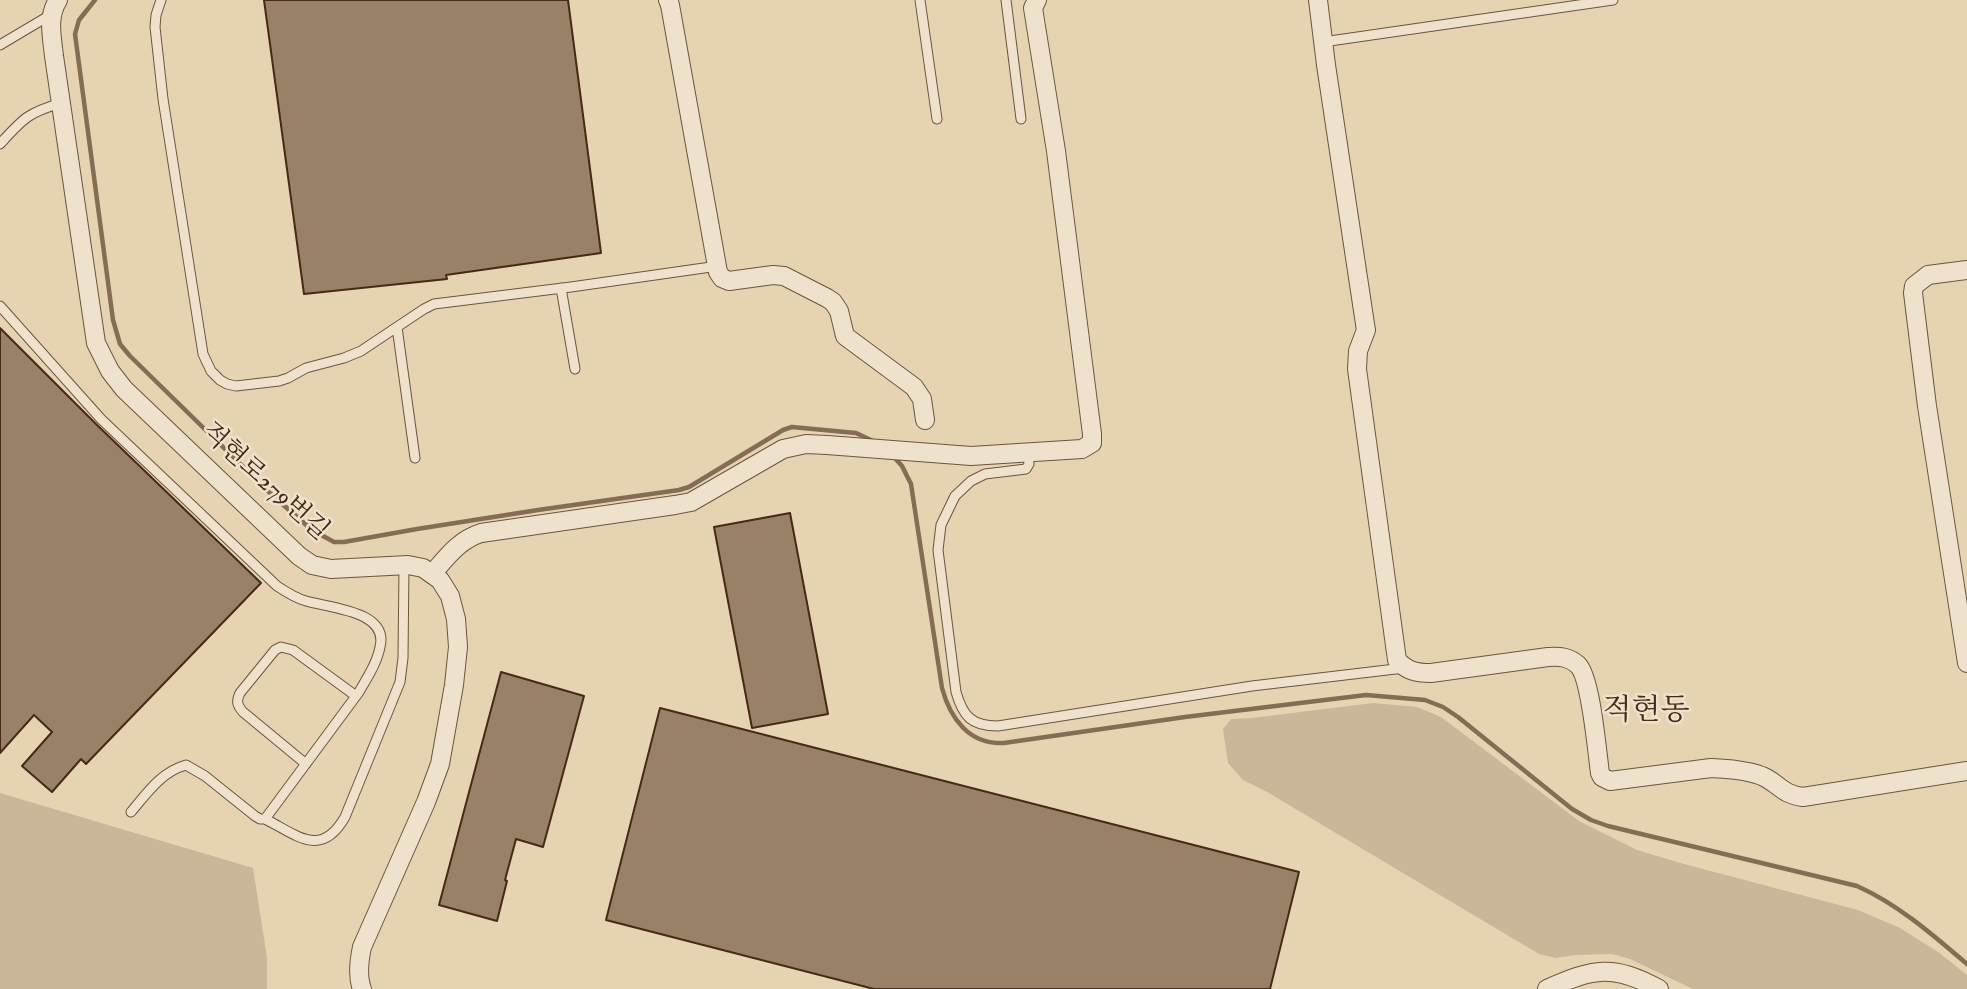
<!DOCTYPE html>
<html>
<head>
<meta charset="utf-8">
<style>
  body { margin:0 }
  canvas { display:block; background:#e5d3b2 }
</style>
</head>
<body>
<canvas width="1967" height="989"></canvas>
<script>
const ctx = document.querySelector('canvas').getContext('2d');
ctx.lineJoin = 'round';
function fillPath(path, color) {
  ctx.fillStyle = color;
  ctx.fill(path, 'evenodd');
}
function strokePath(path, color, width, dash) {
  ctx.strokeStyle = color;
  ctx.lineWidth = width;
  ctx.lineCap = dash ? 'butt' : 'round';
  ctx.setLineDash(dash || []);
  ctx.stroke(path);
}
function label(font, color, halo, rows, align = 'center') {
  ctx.font = font + ' "IM FELL English","Noto Serif KR",serif';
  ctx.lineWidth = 5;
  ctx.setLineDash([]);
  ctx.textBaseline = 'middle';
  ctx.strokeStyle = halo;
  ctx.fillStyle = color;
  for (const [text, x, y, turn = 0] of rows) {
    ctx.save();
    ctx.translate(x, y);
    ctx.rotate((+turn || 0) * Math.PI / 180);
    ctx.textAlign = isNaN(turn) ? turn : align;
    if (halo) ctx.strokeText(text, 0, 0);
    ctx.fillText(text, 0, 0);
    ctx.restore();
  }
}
fillPath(new Path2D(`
  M1373,703l44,4 24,10 138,104 58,29 47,14 174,46 42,18 38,24 29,23v14h-274l-63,-30 -18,-5 -37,1 -19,3 -17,-4 -272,-162 -24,-12 -15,-17 -5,-34 8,-10 21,-1z
  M0,793l253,75 14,90v31h-267z`), '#cab698');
strokePath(new Path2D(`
  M95,0l-16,20 -4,14 38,286 7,24 10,12 142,139 40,35 22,12h10l73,-13 121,-19 141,-20 10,-3 94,-57 9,-3 64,6 19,9
  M893,456l9,10 9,18 31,204c8,30 27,57 62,55l181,-26 181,-22 59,5 18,7 15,10 114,92 19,11 17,6 249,60c42,19 75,48 110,78`), '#856c54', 4.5);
const building = new Path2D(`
  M264,0h304l33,253 -155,22 1,4 -143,15z
  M0,328l96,96 165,159 -175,181 -5,-5 -29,33 -30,-26 30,-34 -18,-17 -34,38z
  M790,513l38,201 -76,14 -38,-201z
  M501,672l83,24 -41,151 -27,-8 -11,41 2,1 -10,40 -58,-16z
  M660,708l639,164 -29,117h-396l-268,-69z`);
fillPath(building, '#998168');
strokePath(building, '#462917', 2);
const service = new Path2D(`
  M161,0l-5,15 -1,12 8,72 40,255 8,17 9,9 7,4 9,2 43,-5 9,-3 18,-10 38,-10 17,-7 63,-42 10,-5 137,-17 147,-21
  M920,0l17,119
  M1006,0l15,119
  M1323,42l290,-42
  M0,45l52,-31
  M0,144c23,-25 27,-31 61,-41
  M561,288l14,81
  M0,306l101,113 176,167c9,6 18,12 29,15 24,7 83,10 74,46 -3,16 -13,31 -21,45l-94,127h-5l-5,-3 -50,-40 -19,-11c-25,7 -39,28 -55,47
  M397,327l18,131
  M1028,453l1,11 -3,5 -41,5 -14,7 -16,15 -14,29 -3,25 18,142c7,24 15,34 42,34l254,-40 152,-18
  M306,764l-63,-52c-6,-7 -7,-11 -3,-19l35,-43 6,-3 12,3 63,46
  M265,819c32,16 56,40 80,-2l55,-135 3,-24 1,-93`);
const minor = new Path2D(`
  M58,0c-11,17 -6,37 -4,56l42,287 14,28 14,18 175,167 13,9 19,4 77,-4 15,3 17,12 10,16 6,23 2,28 -4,38 -14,79 -14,38 -64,145c-3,14 -5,29 0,42
  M668,0l2,5 48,267 4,6 7,3 44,-6 11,1 43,22 6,4 6,9 6,25 69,51 8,12 3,21
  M1318,0l8,65 39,259 1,6 -8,21 -1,18 40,291c10,11 19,13 34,13l117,-16c12,-1 21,0 30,8 13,13 19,87 22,108l2,4 8,4 101,-13c17,1 35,2 51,8 18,8 19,18 41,21l164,-26
  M1967,270l-39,5 -14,11 -1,7 14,113 40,257
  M432,574c15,-17 27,-34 49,-41l194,-28 16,-3 92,-53 23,-5 21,1 144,11 111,-7 10,-6v-9l-36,-283 -23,-143 4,-8
  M1547,989c47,-21 66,-25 112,0`);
strokePath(service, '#6e543e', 11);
strokePath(minor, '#6e543e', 20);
strokePath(service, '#eee2cd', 9);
strokePath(minor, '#eee2cd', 18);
label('26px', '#462917', '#eee2cd', [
  ["적현로279번길",264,483,42]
]);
label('30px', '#462917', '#eee2cd', [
  ["적현동",1646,713]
]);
</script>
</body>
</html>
